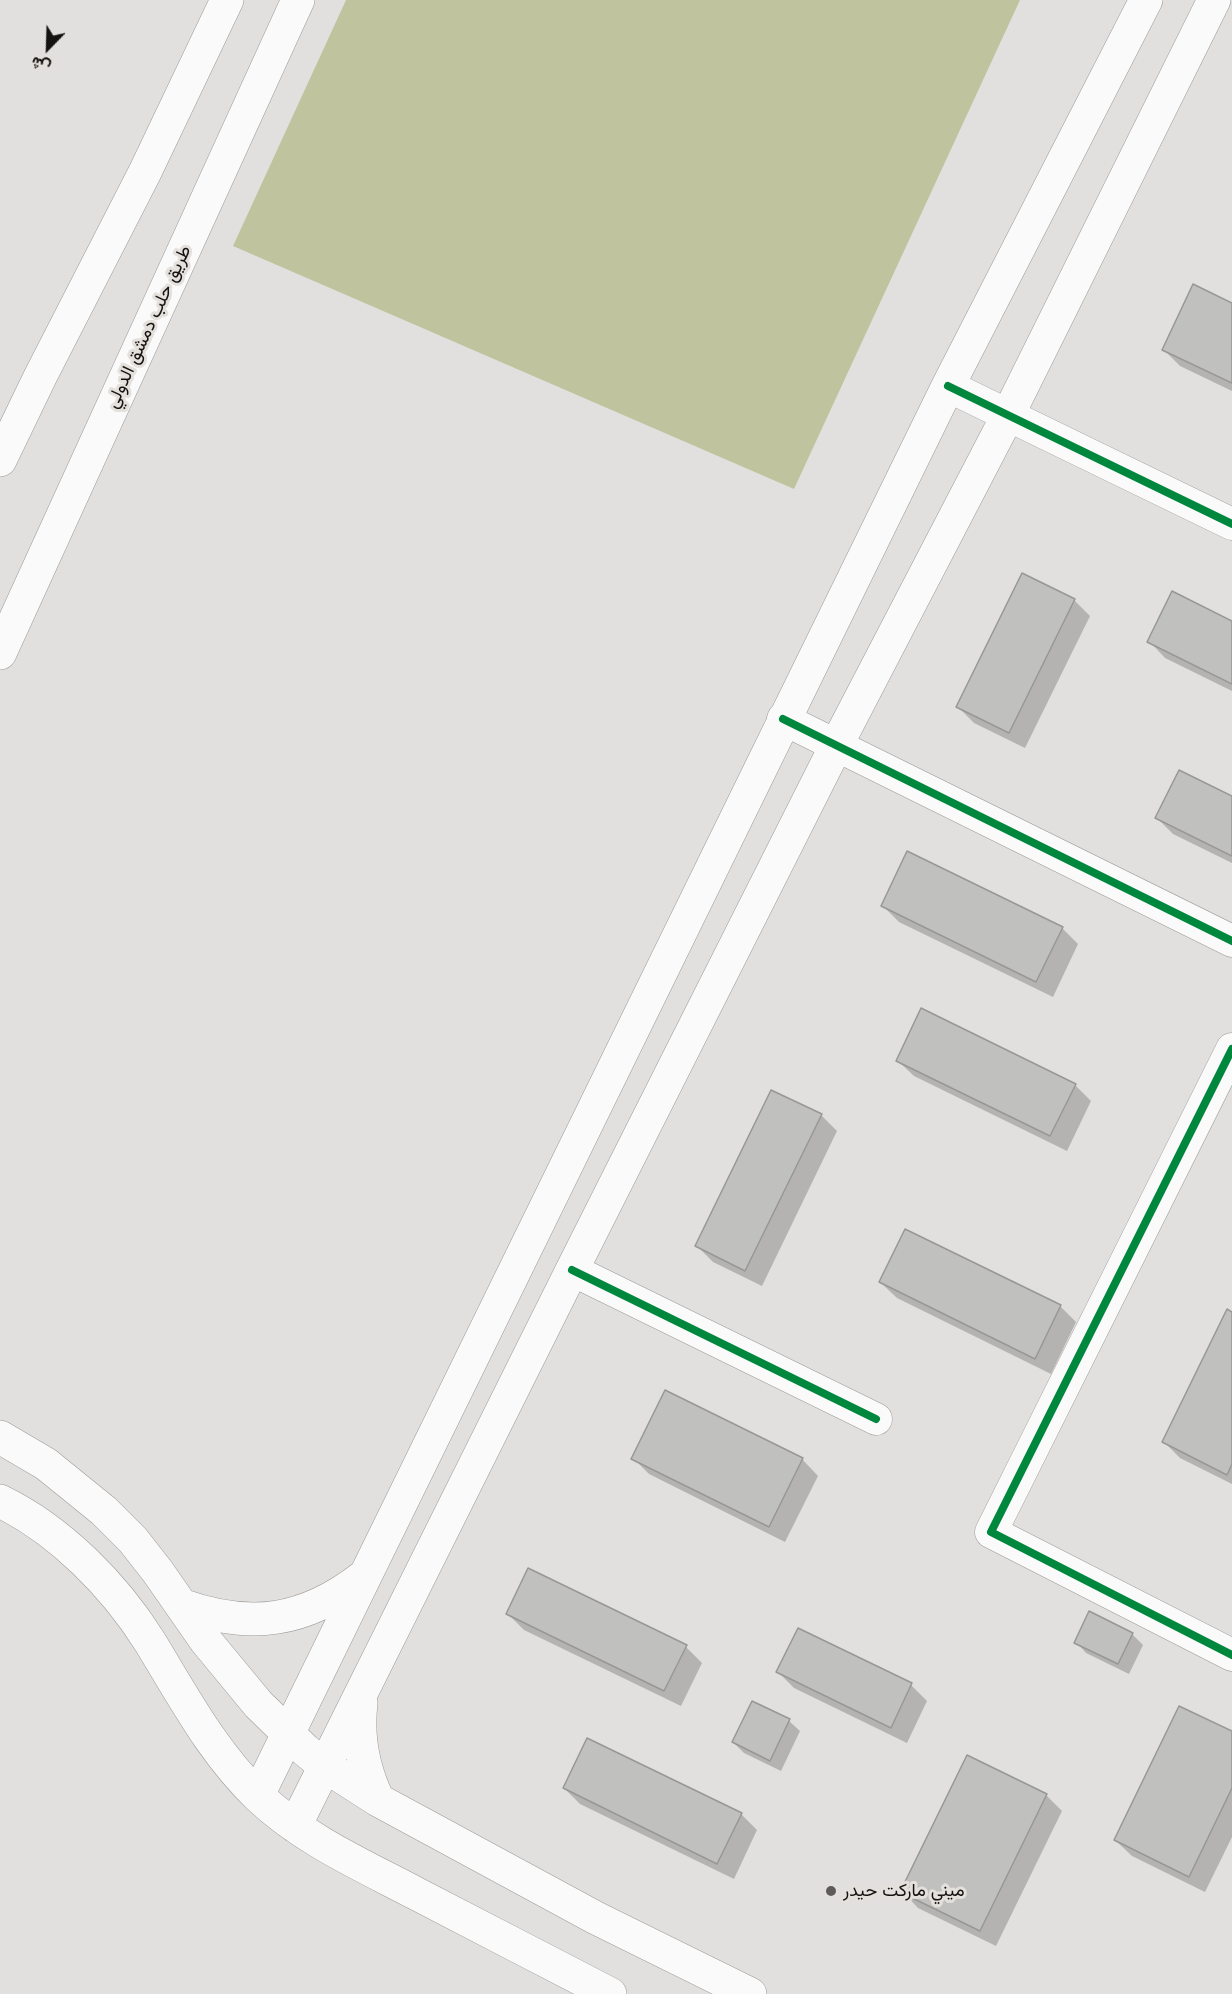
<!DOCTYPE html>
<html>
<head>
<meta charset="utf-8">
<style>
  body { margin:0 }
  #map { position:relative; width:1232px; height:1994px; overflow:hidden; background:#e2e0de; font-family:Arial,Vazirmatn,sans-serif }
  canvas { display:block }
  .north { position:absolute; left:18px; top:18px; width:60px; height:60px; -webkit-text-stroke:4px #e4e0dc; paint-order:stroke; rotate:203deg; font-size:16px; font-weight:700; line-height:24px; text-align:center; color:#151312 }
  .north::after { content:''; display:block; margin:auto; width:21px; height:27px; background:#151312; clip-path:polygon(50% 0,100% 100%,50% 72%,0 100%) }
</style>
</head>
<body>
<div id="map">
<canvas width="1232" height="1994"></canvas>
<div class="north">ش</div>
</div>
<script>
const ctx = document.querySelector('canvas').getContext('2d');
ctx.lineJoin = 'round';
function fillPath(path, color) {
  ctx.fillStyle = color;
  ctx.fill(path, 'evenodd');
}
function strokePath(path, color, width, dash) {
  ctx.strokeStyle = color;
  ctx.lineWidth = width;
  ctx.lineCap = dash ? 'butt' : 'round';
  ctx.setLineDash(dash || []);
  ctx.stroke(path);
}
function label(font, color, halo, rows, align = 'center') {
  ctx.font = font + ' Arial,Vazirmatn,sans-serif';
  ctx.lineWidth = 6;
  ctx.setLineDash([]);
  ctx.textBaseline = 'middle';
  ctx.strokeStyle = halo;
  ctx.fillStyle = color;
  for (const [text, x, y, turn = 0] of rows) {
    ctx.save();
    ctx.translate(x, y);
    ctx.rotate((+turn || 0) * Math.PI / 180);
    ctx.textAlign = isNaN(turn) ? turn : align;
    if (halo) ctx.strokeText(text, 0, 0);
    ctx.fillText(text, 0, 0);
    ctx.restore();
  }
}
fillPath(new Path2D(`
  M346,0h674l-226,489 -561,-243z`), '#bfc49e');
fillPath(new Path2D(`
  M1232,304v87l-52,-25 -16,-16z
  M1074,600l16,16 -65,132 -51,-25 -16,-16z
  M1232,622v69l-67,-33 -16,-17z
  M1232,798v65l-59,-29 -16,-16z
  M883,906l179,22 16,16 -25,53 -154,-75z
  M897,1060l178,25 16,16 -24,50 -153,-75z
  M821,1115l16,16 -75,155 -49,-24 -16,-16z
  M880,1282l180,24 16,16 -25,52 -154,-76z
  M1232,1313v171l-52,-26 -16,-16z
  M633,1458l169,1 16,17 -33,66 -136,-68z
  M508,1614l178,33 16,16 -21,43 -157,-76z
  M798,1630l113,55 16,16 -20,42 -113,-55 -16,-16z
  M1132,1634l11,11 -14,29 -43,-21 -10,-11z
  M753,1703l36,18 11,10 -19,40 -37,-18 -11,-11z
  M1232,1733v104l-27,55 -73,-36 -17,-16z
  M564,1788l177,26 16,16 -23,49 -154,-75z
  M1046,1795l16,16 -66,135 -78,-38 -16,-17z`), '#0003');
const building = new Path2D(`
  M1193,284l39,19v80l-70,-33z
  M1022,573l53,26 -66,134 -53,-26z
  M1172,591l60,30v63l-85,-42z
  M1179,770l53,26v60l-77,-38z
  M907,851l156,76 -27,55 -155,-76z
  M921,1008l155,76 -26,52 -154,-75z
  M771,1090l51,24 -77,157 -50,-25z
  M905,1229l156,76 -26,54 -156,-77z
  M1227,1309l5,3v152l-5,11 -65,-33z
  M665,1390l138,68 -34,69 -138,-68z
  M528,1568l159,77 -23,46 -158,-77z
  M1089,1611l44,22 -15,31 -44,-21z
  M798,1628l114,55 -21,45 -115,-56z
  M752,1701l38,18 -20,42 -38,-19z
  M1179,1706l53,25v57l-43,89 -75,-37z
  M587,1738l155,75 -25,51 -154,-76z
  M967,1755l80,39 -67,137 -80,-39z`);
fillPath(building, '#c0c0bf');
strokePath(building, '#989797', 1.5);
const minor = new Path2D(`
  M948,386l284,138
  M783,719l449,222
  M1232,1049l-241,483 241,123
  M572,1270l304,149`);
const major = new Path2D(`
  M0,1437l46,27 58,47 29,29 25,32 48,69 52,63 47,46 20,16 53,34 218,118 154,76
  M0,1501c60,29 115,85 150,141 33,54 63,111 109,155 46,43 103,68 158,97 64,33 129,67 193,100
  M181,1605c70,25 124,17 182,-28
  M361,1703c-4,34 2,66 17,97
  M258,1795l690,-1409 198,-386
  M295,1826l277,-556 264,-524 172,-331 206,-415`);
const highway = new Path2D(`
  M0,460l40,-83 105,-205 82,-172
  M0,653l298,-653`);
strokePath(minor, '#9b9a98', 33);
strokePath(major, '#9b9a98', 34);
strokePath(highway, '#9b9a98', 34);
strokePath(minor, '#fbfafa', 32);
strokePath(major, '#fbfafa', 33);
strokePath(highway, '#fbfafa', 33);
strokePath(new Path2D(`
  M948,386l284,138
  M783,719l449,222
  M1232,1049l-241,483 241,123
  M572,1270l304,149`), '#00873e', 8);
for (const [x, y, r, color] of [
  [831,1891,6,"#5d5b59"]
]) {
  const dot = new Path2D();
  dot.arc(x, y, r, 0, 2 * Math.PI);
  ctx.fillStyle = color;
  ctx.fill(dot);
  strokePath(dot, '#e4e0dc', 2);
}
label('18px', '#151312', '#e4e0dc', [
  ["طريق حلب دمشق الدولي",149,327,-65]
]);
label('18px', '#151312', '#e4e0dc', [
  ["ميني ماركت حيدر",843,1891]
], 'left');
</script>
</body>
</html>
